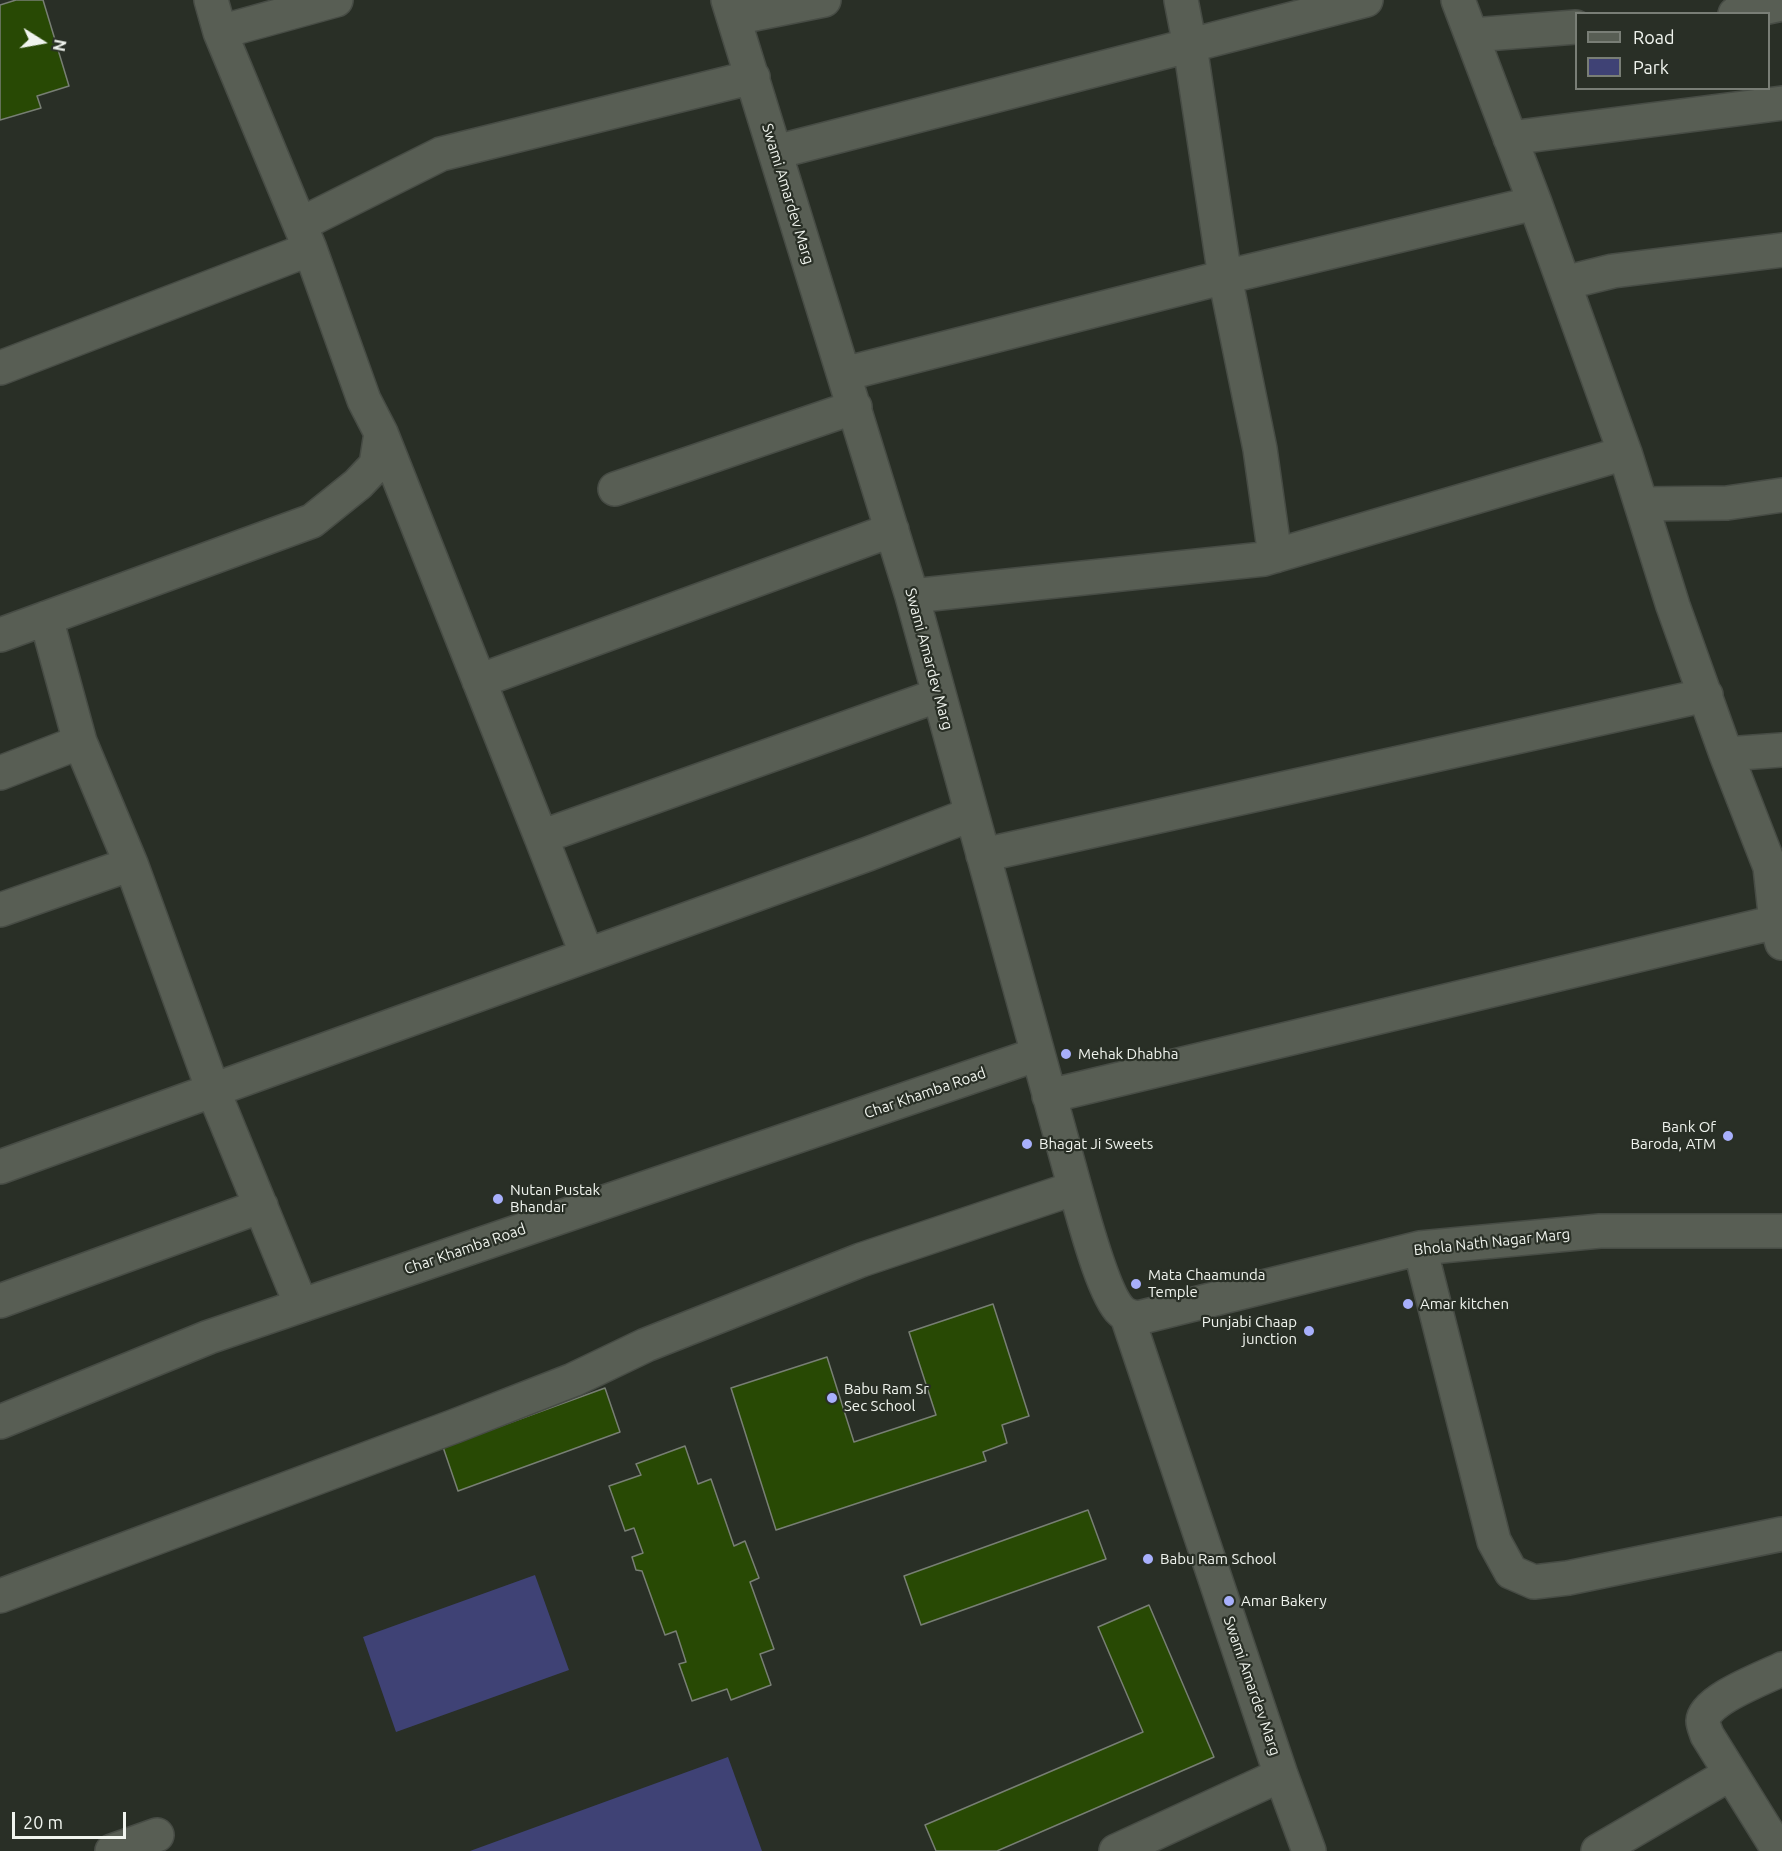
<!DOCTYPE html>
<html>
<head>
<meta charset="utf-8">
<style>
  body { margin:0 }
  #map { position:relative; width:1782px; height:1851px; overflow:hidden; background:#292f26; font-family:Ubuntu,sans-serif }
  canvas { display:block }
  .legend { position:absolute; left:1575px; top:12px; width:195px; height:78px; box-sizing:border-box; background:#292f26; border:2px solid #797e76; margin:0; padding:8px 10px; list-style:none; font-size:18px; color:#f0f4ee }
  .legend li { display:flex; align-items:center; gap:12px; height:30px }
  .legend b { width:30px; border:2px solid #797e76 }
  .north { position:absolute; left:12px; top:12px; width:60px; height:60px; -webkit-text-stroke:4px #292f26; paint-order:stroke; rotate:101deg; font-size:16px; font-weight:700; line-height:24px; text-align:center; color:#f0f4ee }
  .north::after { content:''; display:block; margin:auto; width:21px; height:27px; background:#f0f4ee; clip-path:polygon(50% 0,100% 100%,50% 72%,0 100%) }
  .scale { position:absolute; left:12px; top:1812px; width:114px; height:27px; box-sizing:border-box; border:3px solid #f0f4ee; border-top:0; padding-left:8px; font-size:18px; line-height:21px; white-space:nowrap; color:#f0f4ee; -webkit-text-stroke:4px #292f26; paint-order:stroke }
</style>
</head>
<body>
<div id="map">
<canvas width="1782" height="1851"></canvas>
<ul class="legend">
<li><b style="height:8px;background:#585e54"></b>Road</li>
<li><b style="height:16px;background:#3f4275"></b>Park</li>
</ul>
<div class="north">N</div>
<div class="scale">20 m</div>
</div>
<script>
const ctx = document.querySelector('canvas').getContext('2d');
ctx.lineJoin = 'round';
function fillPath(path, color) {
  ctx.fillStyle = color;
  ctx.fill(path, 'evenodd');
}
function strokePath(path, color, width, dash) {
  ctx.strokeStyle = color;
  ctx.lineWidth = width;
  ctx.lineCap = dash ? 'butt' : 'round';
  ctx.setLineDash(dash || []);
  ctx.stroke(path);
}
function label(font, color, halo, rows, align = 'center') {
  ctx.font = font + ' Ubuntu,sans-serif';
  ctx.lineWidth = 4.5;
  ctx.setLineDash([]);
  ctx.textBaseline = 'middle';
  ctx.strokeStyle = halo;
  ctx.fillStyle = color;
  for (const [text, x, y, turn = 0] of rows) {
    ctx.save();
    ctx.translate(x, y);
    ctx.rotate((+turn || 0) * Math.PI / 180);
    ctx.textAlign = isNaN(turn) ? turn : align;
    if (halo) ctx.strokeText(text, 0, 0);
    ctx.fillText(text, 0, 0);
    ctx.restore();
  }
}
fillPath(new Path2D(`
  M535,1575l34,95 -173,62 -33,-95z
  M728,1757l34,94h-292z`), '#3f4275');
const building = new Path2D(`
  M16,0h27l26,86 -32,10 4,12 -41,12v-115z
  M993,1304l36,112 -27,9 5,18 -24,9 3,9 -210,69 -45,-142 96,-31 27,85 82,-27 -27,-83z
  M605,1388l15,44 -162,59 -15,-44z
  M685,1446l13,38 13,-5 23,67 11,-5 14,37 -9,4 24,67 -14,5 11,31 -40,15 -4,-11 -35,12 -13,-37 7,-2 -10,-31 -11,4 -23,-64 -6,-1 -4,-13 11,-4 -9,-25 -9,3 -16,-45 32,-11 -5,-11z
  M1088,1510l18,49 -185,66 -17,-49z
  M1149,1605l65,152 -217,94h-61l-11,-26 218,-93 -45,-105z`);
fillPath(building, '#284904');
strokePath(building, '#787f74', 1.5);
const minor = new Path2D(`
  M728,0l184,596 163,592c8,27 28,106 46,123 5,5 11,6 17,7l282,-70 180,-17h182
  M1181,0l9,46 35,231 35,172 15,107
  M1458,0l77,203 90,250 48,153 53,148 44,113 6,55 6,21
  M1735,14l47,-10
  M734,18l90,-18
  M220,32l116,-32
  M1472,35l104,-8
  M1510,138l272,-35
  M776,152l590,-152
  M301,224l140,-70 312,-77
  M1564,283l49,-12 169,-21
  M0,368l310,-119
  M844,374l381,-97 310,-74
  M381,433l160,404
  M615,489l240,-82
  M1641,504l86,-1 55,-8
  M912,596l352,-37 361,-106
  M46,618l34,124 51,122 82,226 88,215
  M0,635l312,-114 46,-37 18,-19 5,-32 -17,-33 -54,-151 -90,-217 -9,-32
  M479,681l413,-151
  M1726,754l56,-4
  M0,773l80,-31
  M983,855l723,-160
  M0,910l131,-46
  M587,955l-46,-118 398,-142
  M1049,1096l727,-174
  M0,1167l868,-313 104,-40
  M1420,1248l74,293 17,31 23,10 34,-4 214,-44
  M0,1301l261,-95
  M1127,1316l154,459 28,76
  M0,1422l209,-85 829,-283
  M0,1596l455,-170 118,-46 73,-35 215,-85 214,-72
  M112,1851l45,-16
  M1116,1851l165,-76
  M1598,1851l132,-77
  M1779,1851l-72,-116c-1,-3 -4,-10 -4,-14 1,-21 61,-43 79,-52`);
strokePath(minor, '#474c45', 36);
strokePath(minor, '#585e54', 33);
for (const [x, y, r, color] of [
  [1066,1054,6,"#a8b0fc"],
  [1728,1136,6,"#a8b0fc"],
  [1027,1144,6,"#a8b0fc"],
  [498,1199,6,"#a8b0fc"],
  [1136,1284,6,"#a8b0fc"],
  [1408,1304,6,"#a8b0fc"],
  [1309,1331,6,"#a8b0fc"],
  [832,1398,6,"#a8b0fc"],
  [1148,1559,6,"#a8b0fc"],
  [1229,1601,6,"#a8b0fc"]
]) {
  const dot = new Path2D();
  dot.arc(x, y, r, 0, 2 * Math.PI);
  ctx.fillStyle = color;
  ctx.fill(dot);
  strokePath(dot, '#292f26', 2);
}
label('15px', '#f0f4ee', '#292f26', [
  ["Swami Amardev Marg",788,194,73],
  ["Swami Amardev Marg",929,659,75],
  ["Char Khamba Road",925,1093,-19],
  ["Bhola Nath Nagar Marg",1492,1242,-6],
  ["Char Khamba Road",465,1249,-19],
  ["Swami Amardev Marg",1252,1686,71]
]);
label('15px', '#f0f4ee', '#292f26', [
  ["Mehak Dhabha",1078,1054],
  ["Bank Of",1716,1127,"right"],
  ["Baroda, ATM",1716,1144,"right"],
  ["Bhagat Ji Sweets",1039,1144],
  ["Nutan Pustak",510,1190],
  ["Bhandar",510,1207],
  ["Mata Chaamunda",1148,1275],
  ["Temple",1148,1292],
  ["Amar kitchen",1420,1304],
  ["Punjabi Chaap",1297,1322,"right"],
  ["junction",1297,1339,"right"],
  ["Babu Ram Sr",844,1389],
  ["Sec School",844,1406],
  ["Babu Ram School",1160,1559],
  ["Amar Bakery",1241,1601]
], 'left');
</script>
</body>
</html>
